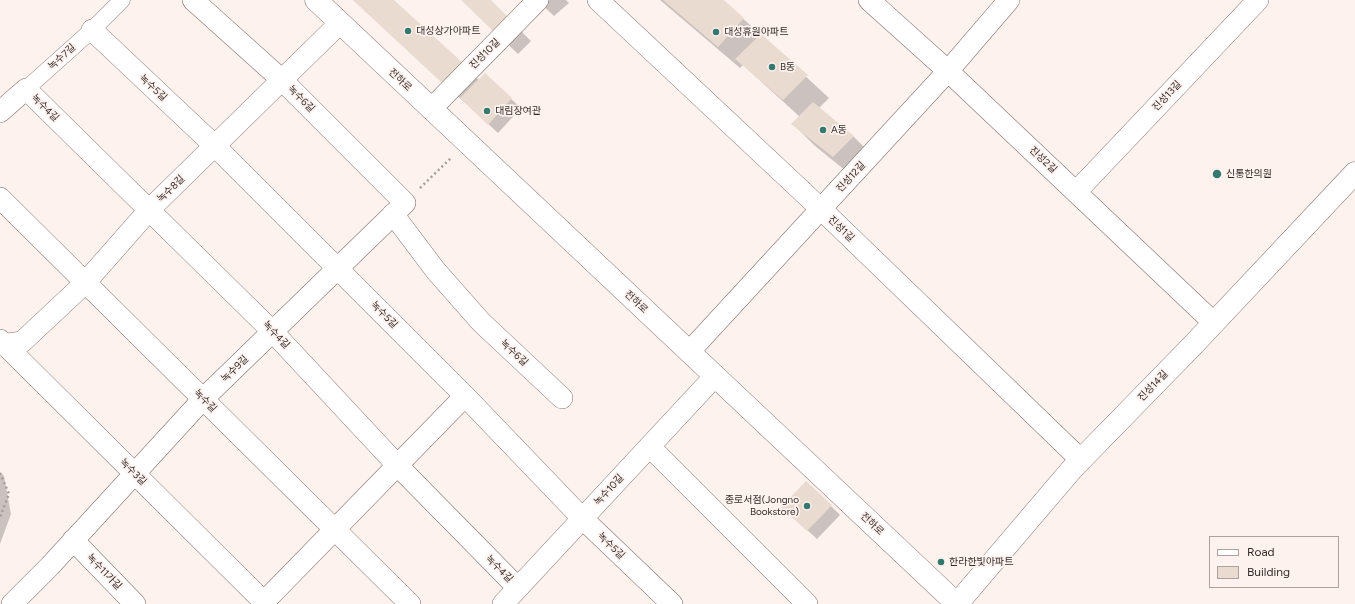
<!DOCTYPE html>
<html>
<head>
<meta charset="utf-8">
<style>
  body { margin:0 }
  #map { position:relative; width:1355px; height:604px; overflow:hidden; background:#fef2ef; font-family:Figtree,sans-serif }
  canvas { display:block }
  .legend { position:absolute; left:1209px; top:536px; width:130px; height:52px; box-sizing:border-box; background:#fef2ef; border:1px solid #aca2a0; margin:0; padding:5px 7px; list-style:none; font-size:12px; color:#322b29 }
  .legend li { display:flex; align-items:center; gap:8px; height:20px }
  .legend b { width:20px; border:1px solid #aca2a0 }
</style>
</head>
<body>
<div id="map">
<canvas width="1355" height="604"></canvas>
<ul class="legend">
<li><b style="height:5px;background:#fff"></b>Road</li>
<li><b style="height:11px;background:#e9dbcf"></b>Building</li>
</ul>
</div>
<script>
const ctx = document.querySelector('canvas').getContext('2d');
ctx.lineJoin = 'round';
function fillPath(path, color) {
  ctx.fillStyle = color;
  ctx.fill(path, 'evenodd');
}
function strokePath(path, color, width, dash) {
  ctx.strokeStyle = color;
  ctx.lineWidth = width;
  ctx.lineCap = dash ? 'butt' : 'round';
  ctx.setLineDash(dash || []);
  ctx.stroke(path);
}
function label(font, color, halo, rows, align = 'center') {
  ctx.font = font + ' Figtree,"Noto Sans KR",sans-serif';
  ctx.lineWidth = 3.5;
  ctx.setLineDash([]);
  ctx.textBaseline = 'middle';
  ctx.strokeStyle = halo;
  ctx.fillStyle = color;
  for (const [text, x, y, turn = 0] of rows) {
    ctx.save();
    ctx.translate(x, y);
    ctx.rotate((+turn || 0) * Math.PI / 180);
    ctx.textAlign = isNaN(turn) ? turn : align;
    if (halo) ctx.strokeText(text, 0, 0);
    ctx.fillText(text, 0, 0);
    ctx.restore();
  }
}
fillPath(new Path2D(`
  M353,0h40l86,80 6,-5 36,33 -23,25z
  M462,0h27l42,41 -13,13z
  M537,0h29l3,3 -15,13z
  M660,0h63l106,98 -10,10 34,28 22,22 -19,21 -41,-33 -22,-22 7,-7 -57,-52 -3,3z
  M0,472l4,4 7,38 -11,30z
  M831,506l9,9 -23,24 -25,-23z`), '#0003');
fillPath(new Path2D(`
  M353,0h41l69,63 -21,20z
  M461,0h30l19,19 -15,14z
  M663,0h61l20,18 -26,29z
  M761,34l47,41 -25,25 -48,-41z
  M485,73l27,25 -24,27 -28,-27z
  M813,102l41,34 -21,21 -42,-33z
  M806,481l26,24 -25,26 -26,-24z`), '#e9dbcf');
const pedestrian = new Path2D(`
  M26,89l66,-59 30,-30`);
const minor = new Path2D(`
  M598,0l223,209 260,251
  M869,0l79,71 266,252
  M92,30l123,116 250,250 118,123 89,85
  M431,109l107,-109
  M0,112l26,-23 247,243 125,134 120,122
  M1076,192l182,-192
  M0,198l410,406
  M393,214l43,57 45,51 81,76
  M0,340l266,264
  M0,345l22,-3 63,-59 65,-74 190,-186
  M689,352l259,-281 61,-71
  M650,447l157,157
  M73,540l62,64
  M12,604l38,-38 153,-167 202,-196 -123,-123 -89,-80
  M262,604l203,-208
  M503,604l212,-228`);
const tertiary = new Path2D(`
  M316,0l641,604
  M957,604l115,-135 122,-125 161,-171`);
strokePath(pedestrian, '#82706c', 17);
strokePath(minor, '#82706c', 22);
strokePath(tertiary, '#82706c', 23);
strokePath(new Path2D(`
  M420,188l32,-31
  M0,473l9,21 -9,23`), '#a69c9a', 2.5, [2, 3]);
strokePath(pedestrian, '#fff', 16);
strokePath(minor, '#fff', 21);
strokePath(tertiary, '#fff', 22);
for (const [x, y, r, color] of [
  [408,31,4,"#34796f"],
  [716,32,4,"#34796f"],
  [772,67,4,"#34796f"],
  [487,111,4,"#34796f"],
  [823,130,4,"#34796f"],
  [1217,174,5,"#34796f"],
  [807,506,4,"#34796f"],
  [941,562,4,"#34796f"]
]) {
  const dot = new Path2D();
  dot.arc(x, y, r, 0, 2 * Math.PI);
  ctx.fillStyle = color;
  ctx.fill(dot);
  strokePath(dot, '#fef2ef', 1.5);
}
label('10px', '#322b29', '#fef2ef', [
  ["대성상가아파트",416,31],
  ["대성휴원아파트",724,32],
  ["B동",780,67],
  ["대림장여관",495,111],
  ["A동",831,130],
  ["신통한의원",1226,174],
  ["종로서점(Jongno",799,500,"right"],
  ["Bookstore)",799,512,"right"],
  ["한라한빛아파트",949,562]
], 'left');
label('10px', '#322b29', '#fef2ef', [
  ["진성10길",485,54,-45],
  ["녹수7길",62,57,-42],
  ["전하로",400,80,43],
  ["녹수5길",153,88,43],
  ["진성13길",1167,96,-47],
  ["녹수6길",301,99,45],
  ["녹수4길",45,108,44],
  ["진성2길",1043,160,43],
  ["진성12길",851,177,-47],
  ["녹수8길",171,189,-44],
  ["진성1길",841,229,44],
  ["전하로",636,302,43],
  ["녹수5길",384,315,45],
  ["녹수4길",276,335,46],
  ["녹수6길",514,353,43],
  ["녹수9길",235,369,-44],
  ["진성14길",1153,386,-46],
  ["녹수길",205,401,45],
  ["녹수3길",133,472,45],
  ["녹수10길",609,490,-47],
  ["전하로",872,524,43],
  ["녹수5길",611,546,44],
  ["녹수4길",499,569,45],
  ["녹수11가길",104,572,46]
]);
</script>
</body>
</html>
